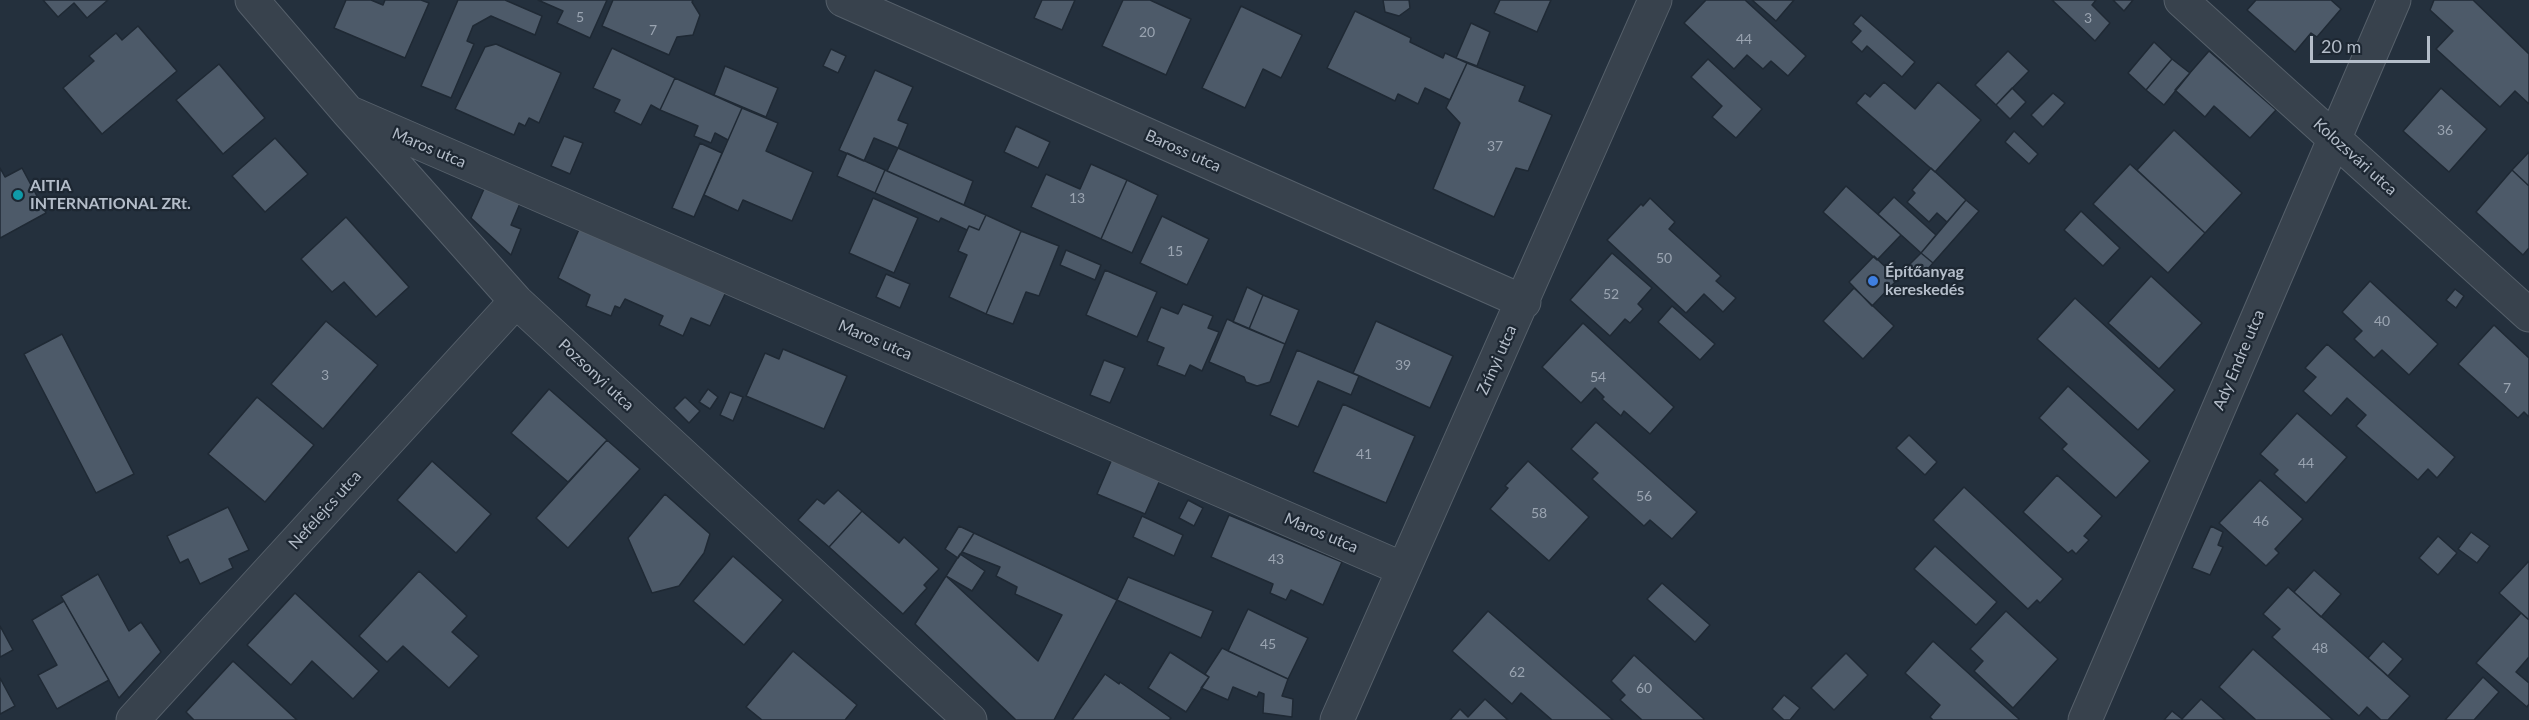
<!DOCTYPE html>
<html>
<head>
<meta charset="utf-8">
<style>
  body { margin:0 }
  #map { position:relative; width:2529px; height:720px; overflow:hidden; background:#24303d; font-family:Lato,sans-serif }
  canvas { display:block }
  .scale { position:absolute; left:2310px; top:36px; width:120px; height:27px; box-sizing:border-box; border:3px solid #b4bdc9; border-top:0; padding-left:8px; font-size:18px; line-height:21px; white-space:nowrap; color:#b4bdc9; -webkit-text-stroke:4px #1d2732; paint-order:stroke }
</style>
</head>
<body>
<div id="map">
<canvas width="2529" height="720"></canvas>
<div class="scale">20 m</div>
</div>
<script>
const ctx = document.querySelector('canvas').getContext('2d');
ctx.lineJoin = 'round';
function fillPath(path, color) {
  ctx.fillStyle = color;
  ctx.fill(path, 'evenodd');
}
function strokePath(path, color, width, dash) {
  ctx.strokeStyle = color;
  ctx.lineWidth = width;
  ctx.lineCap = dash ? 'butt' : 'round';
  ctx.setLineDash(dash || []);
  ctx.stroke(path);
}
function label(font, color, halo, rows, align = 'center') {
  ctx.font = font + ' Lato,sans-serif';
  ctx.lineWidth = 4.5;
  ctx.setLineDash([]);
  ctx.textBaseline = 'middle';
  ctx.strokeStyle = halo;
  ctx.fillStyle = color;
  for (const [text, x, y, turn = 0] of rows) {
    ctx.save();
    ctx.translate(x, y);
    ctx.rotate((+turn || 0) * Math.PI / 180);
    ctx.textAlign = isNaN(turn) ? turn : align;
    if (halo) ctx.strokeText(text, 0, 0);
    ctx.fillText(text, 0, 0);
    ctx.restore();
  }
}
const building = new Path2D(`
  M43,0h65l-21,18 -13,-15 -16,14z
  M346,0h25l12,5 2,-5h36l8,3 -24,55 -71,-30z
  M458,0h47l37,16 -7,19 -44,-19 -18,10 -6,15 7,3 -23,54 -30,-12z
  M538,0h69l-17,38 -33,-15 6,-12z
  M613,0h80l-1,2 8,13 -7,20 -16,2 -8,18 -67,-29z
  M1042,0h33l-13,30 -28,-12z
  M1123,0h27l41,19 -25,56 -64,-29z
  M1383,0h26l1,8 -11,8 -14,-4z
  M1500,0h51l-14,32 -43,-19z
  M1706,0h39l61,56 -18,20 -17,-15 -8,8 -16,-14 -13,14 -50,-46z
  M1752,0h42l-18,21z
  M2052,0h44l-4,5 18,18 -15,18z
  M2113,0h20l-9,11z
  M2256,0h75l10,9 -24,28 -6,-4 -16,19 -48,-42z
  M2434,0h39l56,54v50l-14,-13 -15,16 -64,-58 17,-18 -23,-21z
  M1241,6l61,29 -21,43 -18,-9 -18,39 -43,-20z
  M1355,11l56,27 -1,4 33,16 2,-5 22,10 -17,37 -25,-12 -7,16 -20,-10 -3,7 -68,-33z
  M1861,15l54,47 -13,15 -35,-31 -5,6 -11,-10 10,-11 -8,-7z
  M1471,23l19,9 -13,34 -21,-8z
  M138,26l39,45 -75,63 -39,-46 31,-27 -5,-5 27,-23 6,7z
  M2154,42l18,17 -26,31 -18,-17z
  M496,44l65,29 -22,50 -10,-5 -4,8 -6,-3 -5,12 -59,-26 30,-62z
  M612,48l63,30 -15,32 -9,-5 -10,20 -27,-13 6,-12 -27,-12z
  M831,49l15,7 -8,17 -15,-7z
  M2008,51l21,20 -33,34 -21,-20z
  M2209,51l67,59 -26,28 -36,-32 -9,11 -30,-27z
  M1708,59l54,50 -26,29 -24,-21 10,-11 -31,-29z
  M2172,59l18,14 -26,32 -18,-15z
  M1467,63l58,23 -6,15 33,14 -24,56 -12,-3 -22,49 -61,-28 27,-66 -14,-15z
  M219,64l46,54 -42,36 -47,-54z
  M725,66l53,22 -12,29 -52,-22z
  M875,70l38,17 -15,33 10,4 -10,24 -24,-10 -10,23 -25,-11z
  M675,78l67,30 -14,32 -13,-7 -4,10 -17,-7 4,-10 -38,-16z
  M1884,82l31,27 23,-27 43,38 -46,52 -79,-69 9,-10 5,4z
  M2012,88l14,14 -16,17 -14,-14z
  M2441,88l46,41 -38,43 -46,-41z
  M2053,93l12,10 -22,24 -12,-12z
  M742,108l36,15 -12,28 47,21 -21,49 -49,-21 -5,11 -34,-16z
  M1016,126l34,16 -12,26 -34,-16z
  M2174,130l68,63 -37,40 -68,-63z
  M2014,131l24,23 -9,10 -24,-22z
  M564,136l19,7 -13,31 -19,-8z
  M275,138l33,36 -43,38 -33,-36z
  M700,143l22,10 -28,64 -22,-9z
  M898,148l75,33 -9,24 -77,-34z
  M2529,152v34l-17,-16z
  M847,153l38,17 -10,23 -38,-17z
  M1091,164l36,16 -26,59 -70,-32 15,-33 34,15z
  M2130,164l75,69 -37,40 -75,-69z
  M0,168l5,9 17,-9 24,45 -46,25z
  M1931,168l35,32 -19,22 -10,-9 -8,9 -22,-20 8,-9 -3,-3z
  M885,170l101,45 -7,15 -10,-4 -2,4 -26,-12 -2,4 -64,-29z
  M2512,170l17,16v62l-6,7 -47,-43z
  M1127,180l31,15 -26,58 -31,-14z
  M1846,186l55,49 -24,25 -54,-48z
  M490,187l31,14 -10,24 10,4 -10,26 -40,-37 13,-29z
  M1894,197l42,38 -15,18 -43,-39z
  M873,198l45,20 -24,55 -45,-20z
  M1650,198l25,24 -6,7 52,47 -5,5 20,17 -13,14 -19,-18 -18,19 -79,-73 34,-36 2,2z
  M1966,200l13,11 -46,52 -12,-10z
  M2081,211l39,37 -17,18 -39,-36z
  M986,215l35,16 -35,83 -37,-17 18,-42 -9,-4 11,-25 10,4z
  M1162,216l47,23 -22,46 -47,-22z
  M346,217l63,70 -33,30 -32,-35 -12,10 -31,-33z
  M580,227l146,65 -16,34 -19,-8 -8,18 -24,-11 4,-9 -38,-17 -5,9 -5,-2 -4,10 -25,-10 4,-11 -32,-17z
  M1021,231l38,15 -20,50 -13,-4 -13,32 -27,-10z
  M1066,250l35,15 -6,15 -35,-15z
  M1612,253l40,35 -14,16 5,5 -13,14 -5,-4 -15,17 -40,-36z
  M1921,253l12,10 -13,15 -13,-11z
  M1874,256l24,23 -26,27 -23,-24z
  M1105,270l52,22 -20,45 -51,-22z
  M886,274l24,10 -10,24 -24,-11z
  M2151,276l51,47 -43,46 -51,-46z
  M2370,281l68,63 -29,31 -27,-25 -8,8 -20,-19 8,-8 -20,-19z
  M1247,287l16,8 -14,34 -16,-7z
  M1854,288l40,38 -31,33 -40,-38z
  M2455,289l9,7 -8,12 -10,-8z
  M1263,295l36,15 -14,34 -36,-15z
  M2075,298l100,92 -37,40 -101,-91z
  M1183,304l30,12 -5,12 11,4 -17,39 -12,-6 -5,11 -28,-11 7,-17 -17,-7 14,-34 17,7z
  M1672,306l43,38 -15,16 -42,-38z
  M1227,319l58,25 -15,38 -13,4 -11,-4 -2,-5 -35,-15z
  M326,321l52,44 -55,64 -52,-45z
  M1376,321l77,35 -23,52 -77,-35z
  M1583,323l91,84 -24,27 -26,-23 -3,5 -19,-17 2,-2 -9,-9 -14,15 -39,-36z
  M2494,325l35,33v59l-5,-5 -6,6 -60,-54z
  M62,334l72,140 -38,19 -72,-139z
  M2327,344l128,113 -18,21 -9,-9 -10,11 -62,-54 10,-11 -19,-17 -16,18 -28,-25 13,-14 -11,-9z
  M783,349l64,27 -23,53 -78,-33 19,-43 14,6z
  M1297,350l62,26 -8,19 -33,-14 -20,46 -28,-12z
  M1104,360l21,8 -15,35 -20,-8z
  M2068,386l82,75 -34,37 -54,-49 5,-5 -28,-26z
  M549,389l58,51 -39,42 -57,-49z
  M708,389l10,8 -8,12 -11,-7z
  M730,392l13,5 -10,24 -13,-6z
  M257,397l57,48 -49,57 -57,-48z
  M685,397l15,14 -11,12 -15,-15z
  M1343,404l72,32 -29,67 -73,-31z
  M2297,413l50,44 -41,46 -32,-29 4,-4 -18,-16z
  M1596,422l101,90 -25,27 -22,-19 -6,6 -52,-47 6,-6 -27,-24z
  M1909,435l28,27 -12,13 -29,-27z
  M607,440l33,29 -72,79 -32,-30z
  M1112,459l48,21 -15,34 -48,-20z
  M432,461l59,53 -35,39 -59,-53z
  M1528,461l61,56 -40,44 -59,-52 18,-21 -3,-2z
  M2057,475l45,41 -18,20 5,4 -13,14 -4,-4 -4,3 -45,-41z
  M2260,480l43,39 -28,30 4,4 -13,13 -47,-43z
  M1964,487l99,92 -23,24 -3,-3 -9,9 -95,-89z
  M838,490l24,21 -33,36 -31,-27 19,-21 7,5z
  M665,494l45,40 -6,19 -25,33 -27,7 -24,-55z
  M1188,500l15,8 -9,18 -15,-8z
  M228,507l21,43 -20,9 4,9 -33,16 -12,-25 -8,4 -13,-27z
  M862,511l37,32 5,-6 35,32 -15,16 3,3 -24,26 -74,-67z
  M1229,515l113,47 -19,43 -32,-15 -5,10 -16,-7 3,-9 -62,-27z
  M1142,516l41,19 -9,21 -41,-19z
  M959,526l15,7 -16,25 -13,-9z
  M2211,526l12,6 -5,13 5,2 -13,28 -18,-7z
  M2471,532l19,14 -13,17 -19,-14z
  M974,533l143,67 -63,120h-38l-101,-96 31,-48 92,85 24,-46 -47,-21 2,-7 -21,-11 4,-9 -38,-15z
  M2438,536l19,17 -19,22 -19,-17z
  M1935,546l62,56 -21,23 -62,-56z
  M960,554l25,17 -13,20 -26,-15z
  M733,556l50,44 -39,45 -51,-44z
  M2529,561v59l-30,-27z
  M2314,570l27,24 -20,23 -27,-25z
  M419,571l48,45 -15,16 27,24 -30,32 -46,-42 -16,16 -28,-26z
  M98,574l31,57 12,-9 20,30 -42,46 -58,-102z
  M1128,577l85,34 -12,27 -84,-38z
  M1662,583l48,42 -15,17 -48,-43z
  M2288,587l122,109 -22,24h-7l-14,-13 -8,9 -87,-79 8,-8 -17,-15z
  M295,593l84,78 -26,28 -41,-38 -21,24 -44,-40z
  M64,601l45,79 -52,29 -19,-34 19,-10 -25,-45z
  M1248,609l60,29 -20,41 -60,-28z
  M1488,611l125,109h-61l-31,-27 -9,11 -60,-53z
  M2006,611l52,48 -45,49 -39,-37 9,-10 -13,-12z
  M2521,613l8,7v37l-13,15 13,11v21l-2,3 -51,-44z
  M0,626l13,24 -13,7z
  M1933,641l86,78v1h-86l-3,-3 10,-12 -35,-32z
  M2383,641l20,18 -15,17 -20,-18z
  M1222,648l66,31 -6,17 11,3 -1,18 -29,-4 1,-19 -5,-2 -2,5 -24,-10 -5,13 -27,-12 8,-11 -4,-3z
  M2253,649l80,71h-77l-37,-33z
  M793,651l64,54 -12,15h-83l-16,-13z
  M1170,652l39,25 -23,35 -38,-24z
  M1846,653l22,22 -34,35 -23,-22z
  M1634,655l70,64 -1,1h-61l-22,-20 5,-5 -14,-14z
  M233,661l64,59h-103l-8,-8z
  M1105,674l14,10 1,-2 51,36 -2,2h-97z
  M2483,677l16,15 -25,28h-29z
  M0,678l15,28 -15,8z
  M1784,695l16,13 -10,12h-6l-12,-11z
  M1485,699l23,21h-58l10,-11 8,8z
  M2201,699l24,21h-61l8,-9 10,8z`);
fillPath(building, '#4d5a69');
strokePath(building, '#1f2934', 1.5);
const minor = new Path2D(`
  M252,0l96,112 168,189 454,419
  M843,0l681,302
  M2181,0l348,315
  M348,112l1055,457
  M133,720l383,-419
  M1337,720l318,-720
  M2085,720l309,-720`);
strokePath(minor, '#56606b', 35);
strokePath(minor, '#38424d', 33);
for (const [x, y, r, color] of [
  [18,195,6,"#0f9aa8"],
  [1873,281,6,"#3f7fe0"]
]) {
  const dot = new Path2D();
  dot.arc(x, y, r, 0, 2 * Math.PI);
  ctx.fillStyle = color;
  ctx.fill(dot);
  strokePath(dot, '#1d2732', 2);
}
label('14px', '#9aa4b1', null, [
  ["5",580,17],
  ["3",2088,18],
  ["7",653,30],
  ["20",1147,32],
  ["44",1744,39],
  ["36",2445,130],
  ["37",1495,146],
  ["13",1077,198],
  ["15",1175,251],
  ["50",1664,258],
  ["52",1611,294],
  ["40",2382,321],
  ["39",1403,365],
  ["3",325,375],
  ["54",1598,377],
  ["7",2507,388],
  ["41",1364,454],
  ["44",2306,463],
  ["56",1644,496],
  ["58",1539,513],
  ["46",2261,521],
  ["43",1276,559],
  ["45",1268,644],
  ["48",2320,648],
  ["62",1517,672],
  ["60",1644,688]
]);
label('16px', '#b4bdc9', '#1d2732', [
  ["Maros utca",429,148,23],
  ["Baross utca",1183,151,24],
  ["Kolozsvári utca",2355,157,42],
  ["Maros utca",875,340,23],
  ["Zrínyi utca",1497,360,-66],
  ["Ady Endre utca",2239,360,-67],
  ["Pozsonyi utca",596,375,43],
  ["Nefelejcs utca",325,510,-48],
  ["Maros utca",1321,533,23]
]);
label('bold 16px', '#b4bdc9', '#1d2732', [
  ["AITIA",30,186],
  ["INTERNATIONAL ZRt.",30,204],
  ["Építőanyag",1885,272],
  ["kereskedés",1885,290]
], 'left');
</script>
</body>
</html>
